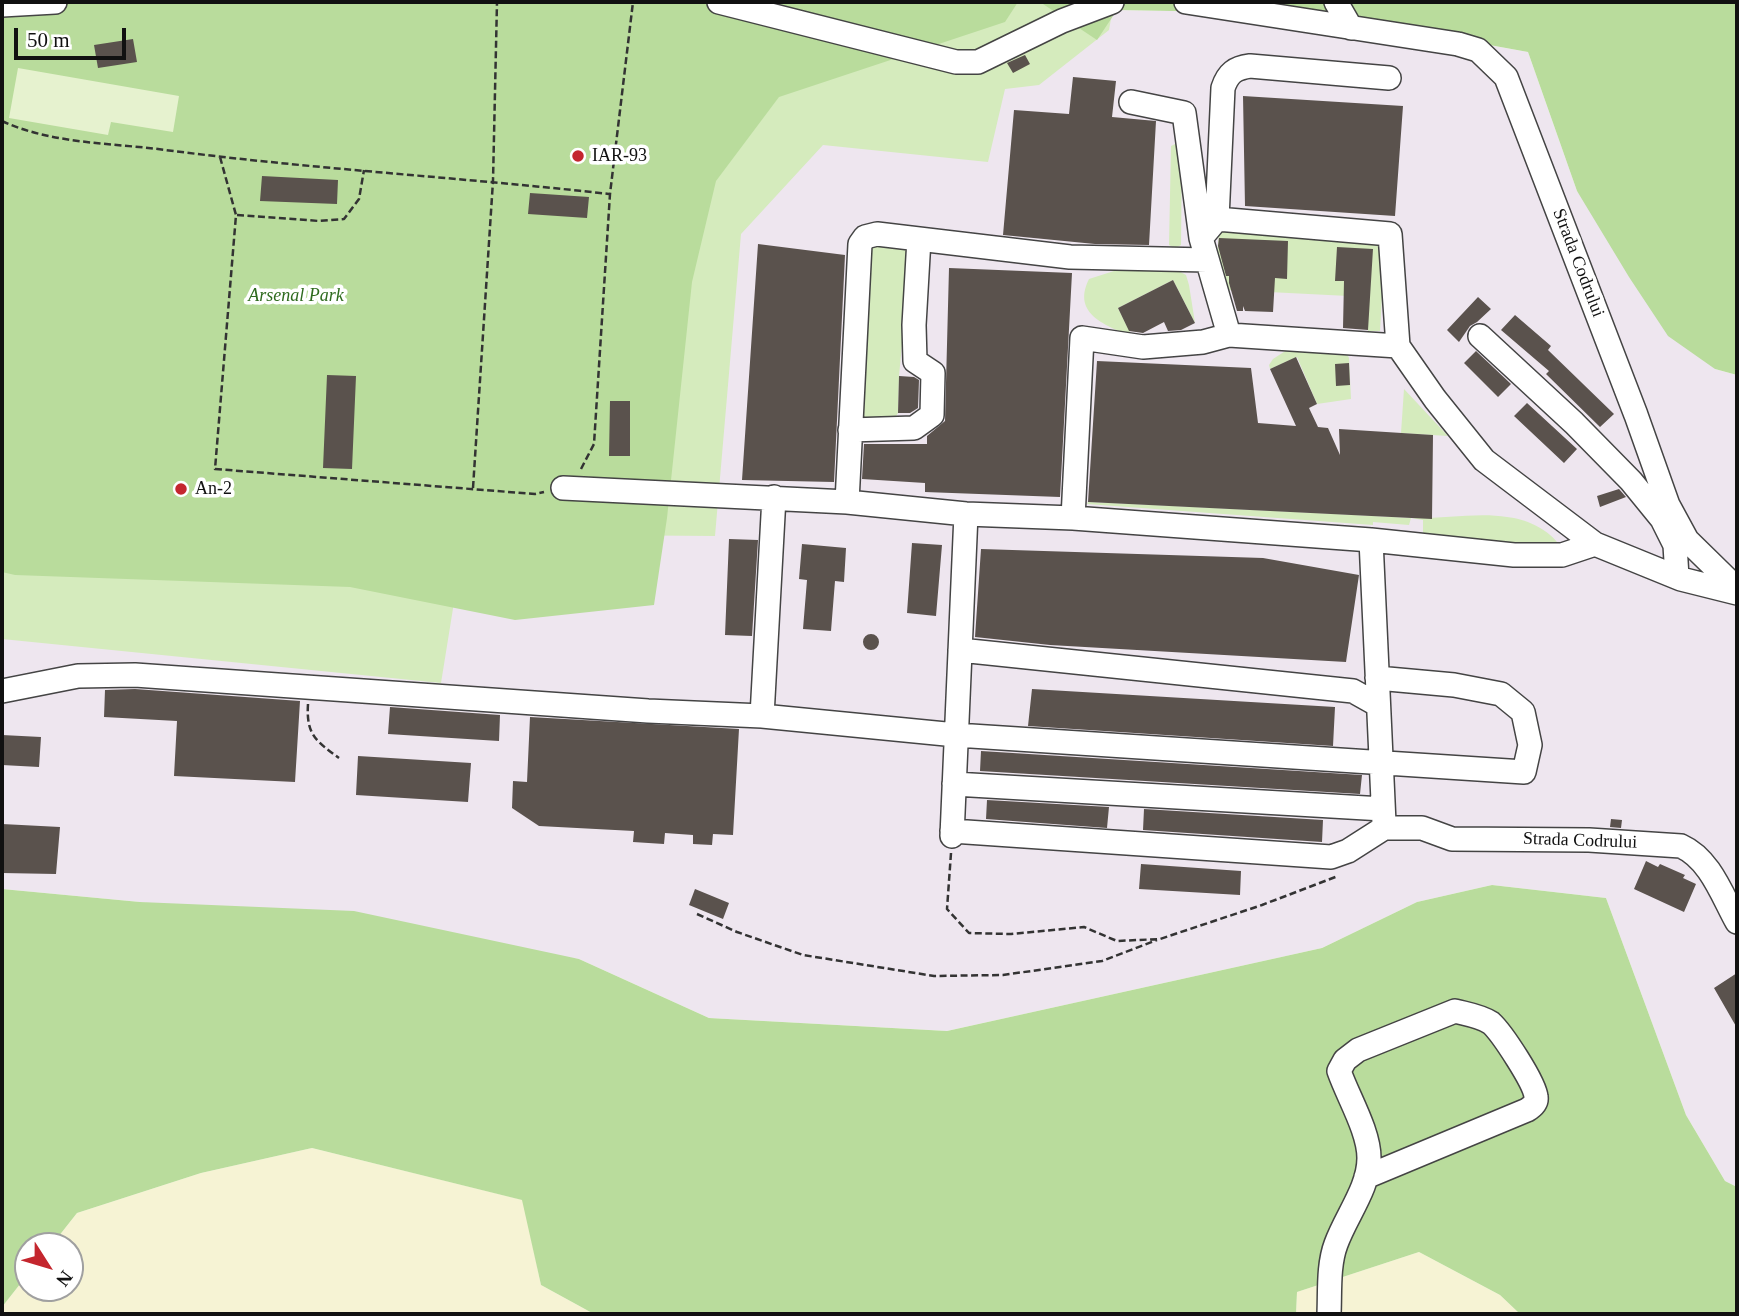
<!DOCTYPE html>
<html>
<head>
<meta charset="utf-8">
<style>
  body { margin:0 }
  #map { position:relative; width:1739px; height:1316px; overflow:hidden; background:#fffdf5; font-family:Georgia,serif }
  canvas { display:block }
  .frame { position:absolute; inset:0; border:4px solid #111; pointer-events:none }
  .north { position:absolute; left:14px; top:1232px; width:70px; height:70px; box-sizing:border-box; background:#fff; border:2px solid #a0a0a0; border-radius:50%; rotate:127deg; font-size:19px; font-weight:700; line-height:28px; text-align:center; color:#111 }
  .north::after { content:''; display:block; margin:auto; width:24px; height:32px; background:#c4262e; clip-path:polygon(50% 0,100% 100%,50% 72%,0 100%) }
  .scale { position:absolute; left:14px; top:28px; width:112px; height:32px; box-sizing:border-box; border:4px solid #111; border-top:0; padding-left:9px; font-size:21px; line-height:24px; white-space:nowrap; color:#111; -webkit-text-stroke:5px #fff; paint-order:stroke }
</style>
</head>
<body>
<div id="map">
<canvas width="1739" height="1316"></canvas>
<div class="frame"></div>
<div class="north">N</div>
<div class="scale">50 m</div>
</div>
<script>
const ctx = document.querySelector('canvas').getContext('2d');
ctx.lineJoin = 'round';
function fillPath(path, color) {
  ctx.fillStyle = color;
  ctx.fill(path, 'evenodd');
}
function strokePath(path, color, width, dash) {
  ctx.strokeStyle = color;
  ctx.lineWidth = width;
  ctx.lineCap = dash ? 'butt' : 'round';
  ctx.setLineDash(dash || []);
  ctx.stroke(path);
}
function label(font, color, halo, rows, align = 'center') {
  ctx.font = font + ' Georgia,serif';
  ctx.lineWidth = 7;
  ctx.setLineDash([]);
  ctx.textBaseline = 'middle';
  ctx.strokeStyle = halo;
  ctx.fillStyle = color;
  for (const [text, x, y, turn = 0] of rows) {
    ctx.save();
    ctx.translate(x, y);
    ctx.rotate((+turn || 0) * Math.PI / 180);
    ctx.textAlign = isNaN(turn) ? turn : align;
    if (halo) ctx.strokeText(text, 0, 0);
    ctx.fillText(text, 0, 0);
    ctx.restore();
  }
}
fillPath(new Path2D(`
  M1116,10l165,3 115,15 132,24 49,139 138,178 22,6v812l-12,-6 -39,-66 -80,-217 -114,-13 -75,17 -95,46 -375,83 -238,-13 -130,-59 -439,-57 -138,-13v-317l714,-391z`), '#eee6ef');
fillPath(new Path2D(`
  M312,1148l211,52 18,85 53,29h-592v-7l26,-33v14h42v-42h-19l26,-33 124,-40z
  M1419,1252l81,43 20,19h-224l1,-22z`), '#f6f3d4');
fillPath(new Path2D(`
  M2,2h1112l-5,28 -70,55 -34,4 -17,73 -165,-17 -82,89 -26,302 -250,-2 -24,149 -439,-44z
  M1177,143l5,2 -1,100 -6,3 -6,-3 2,-99z
  M1219,228l166,16 -5,87h-12v-34l-139,-7 -13,-15z
  M877,244h28l5,17 -11,115 -1,37 -2,3c-11,3 -23,6 -34,1l7,-170z
  M1159,268l18,2 9,5 3,10 6,38 -22,-43 -55,28 15,30c-26,-13 -62,-23 -44,-59l25,-8z
  M1290,348h54l5,10 2,41 -34,5 -20,-47 -27,12 -1,-4 4,-6z
  M1404,389l44,47 -47,-3z
  M1088,502c108,5 215,10 323,16 30,1 68,-6 96,-1 18,2 39,11 50,25l-3,2c-44,0 -87,-1 -131,-11v-13l-12,-2 -2,7 -36,-3v3l-286,-21z`), '#d5ebbd');
fillPath(new Path2D(`
  M2,2h1016l-13,20 -226,75 -63,84 -24,101 -25,236 -13,87 -139,15 -165,-33 -335,-12 -13,-3z
  M1040,2h697v373l-22,-6 -47,-33 -39,-59 -52,-86 -49,-139 -132,-24 -115,-15 -164,-3 -20,30z
  M1492,885l114,13 80,217 39,66 12,6v127h-217l-20,-19 -81,-43 -122,40 -1,22h-702l-53,-29 -19,-85 -210,-52 -111,25 -124,40 -26,33h-23v28l-26,33v-418l138,13 214,9 225,48 130,59 238,13 375,-83 95,-46z`), '#b9dc9c');
fillPath(new Path2D(`
  M18,68l161,28 -6,36 -62,-10 -3,13 -99,-17z`), '#e6f2cf');
fillPath(new Path2D(`
  M133,39l4,23 -39,6 -4,-23z
  M1025,55l5,9 -17,9 -6,-10z
  M1073,77l43,4 -4,36 44,4 -7,124 -54,-1 -92,-9 11,-125 55,4z
  M1243,96l160,10 -8,110 -150,-10z
  M262,176l76,4 -1,24 -77,-3z
  M530,193l59,4 -2,21 -59,-4z
  M1219,238l69,3 -1,38 -12,-1 -2,34 -28,-1 -2,-5v5h-6l-8,-28v-7h-3l-8,-30z
  M758,244l87,11 -11,227 -92,-2z
  M1337,247l36,2 -5,81 -25,-2 1,-47h-9z
  M949,268l123,5 -12,224 -135,-5v-9l-63,-4 2,-35h63v-8l18,-15z
  M1173,280l22,43 -14,7 -13,1 -4,-9 -21,11 -14,-2 -11,-23z
  M1478,297l13,12 -14,13 -7,4 -11,16 -12,-12z
  M1515,315l36,31 -3,4 66,64 -14,13 -54,-53 3,-3 -48,-41z
  M1476,351l35,33 -13,13 -34,-34z
  M1296,357l21,47 -8,4 9,19 10,1 12,27 -1,-26 94,6 -1,84 -344,-17 9,-141 154,7 7,55 38,3 -26,-57z
  M1349,363l1,22 -14,1 -1,-22z
  M327,375l29,1 -4,93 -29,-1z
  M899,376l15,1 5,3 -1,28 -8,5h-12z
  M610,401h20v55h-21z
  M1527,403l50,46 -13,14 -50,-47z
  M1619,489l7,8 -26,10 -3,-11z
  M729,539l29,1 -6,96 -27,-1z
  M912,543l30,2 -6,71 -29,-3z
  M802,544l44,4 -2,34 -9,-1 -4,50 -28,-2 4,-49 -8,-1z
  M981,549l282,9 96,17 -13,87 -296,-17 -75,-8z
  M863 642a8 8 0 1 1 16 0a8 8 0 1 1-16 0Z
  M135,689l165,12 -5,81 -121,-6 3,-55 -73,-4 1,-27z
  M1032,689l303,18 -2,39 -305,-20z
  M390,707l110,8 -1,26 -111,-7z
  M530,717l209,12 -6,106 -20,-1 -1,11 -19,-1v-9l-28,-2 -1,11 -31,-2 1,-11 -95,-5 -27,-18 1,-27 14,1z
  M2,735l39,2 -2,30 -37,-2z
  M981,751l381,24 -2,19 -380,-23z
  M358,756l113,7 -3,39 -112,-7z
  M987,800l122,7 -2,21 -121,-9z
  M1144,809l179,11 -1,22 -179,-12z
  M1611,819l11,1 -1,8 -11,-1z
  M2,824l58,3 -4,47 -54,-1z
  M1646,861l12,6 2,-3 25,11 -2,3 13,6 -12,28 -50,-23z
  M1141,864l100,7 -1,24 -101,-6z
  M695,889l34,14 -6,16 -34,-14z
  M1737,973v55l-23,-40z`), '#5a524d');
const minor = new Path2D(`
  M719,2l237,60h22l84,-41 50,-19
  M1186,2l272,42 20,6 28,27 130,338 32,90 19,35 50,49
  M1336,2l15,26
  M2,5l53,-3
  M1131,102l53,11 17,125 28,97
  M1217,219l173,15 8,112
  M1201,238l16,-19 6,-131c5,-15 12,-20 27,-22l139,12
  M1480,336l94,87 57,58 31,38 13,26 2,32
  M850,430l64,-2 18,-13 1,-42 -18,-12 -1,-36 5,-86
  M563,488l284,14 119,12 107,4 298,22 143,15h48l33,-11
  M847,502l13,-258 5,-7 12,-3 193,23 137,3
  M1073,518l9,-180 61,9 60,-5 26,-7 169,11 37,53 49,61 111,84 86,35 56,14
  M1371,540l13,283
  M960,650l393,41 25,14
  M2,691l76,-15 57,-1 513,36 114,5 12,-219
  M762,716l194,19 568,37 6,-27 -7,-33 -22,-18 -47,-9 -77,-7
  M954,784l429,25
  M1384,828h38l30,11 137,1 92,6c29,13 41,49 56,76
  M952,831l379,26 17,-6 36,-23
  M952,836l14,-322
  M1329,1314c1,-22 -1,-49 7,-70 10,-28 33,-56 33,-86 0,-27 -21,-61 -30,-87l6,-11 13,-10 97,-39c11,3 26,5 36,12 11,10 44,60 45,74 1,6 -4,10 -9,13l-161,67`);
strokePath(minor, '#444', 26);
strokePath(new Path2D(`
  M2,121c47,22 105,22 156,28 150,20 301,28 451,45
  M220,157l16,58 -21,254 320,25 9,-2
  M237,215l82,6 25,-2 15,-20 5,-29
  M581,469l13,-25 16,-250 23,-192
  M473,488l20,-307 4,-179
  M308,704c-2,31 8,37 31,54
  M951,853l-4,56 22,24 42,1 73,-7 33,14 43,-2 102,-34 76,-29
  M697,914l40,18 66,23 131,21 69,-1 99,-14 55,-21`), '#333', 2.5, [7, 3.5]);
strokePath(minor, '#fff', 23);
for (const [x, y, r, color] of [
  [578,156,7,"#c4262e"],
  [181,489,7,"#c4262e"]
]) {
  const dot = new Path2D();
  dot.arc(x, y, r, 0, 2 * Math.PI);
  ctx.fillStyle = color;
  ctx.fill(dot);
  strokePath(dot, '#fff', 2.5);
}
label('18px', '#111', '#fff', [
  ["IAR-93",592,156],
  ["An-2",195,489]
], 'left');
label('18px', '#111', '#fff', [
  ["Strada Codrului",1578,263,69],
  ["Strada Codrului",1580,841,2]
]);
label('italic 18px', '#2f6b1f', '#fff', [
  ["Arsenal Park",296,296]
]);
</script>
</body>
</html>
